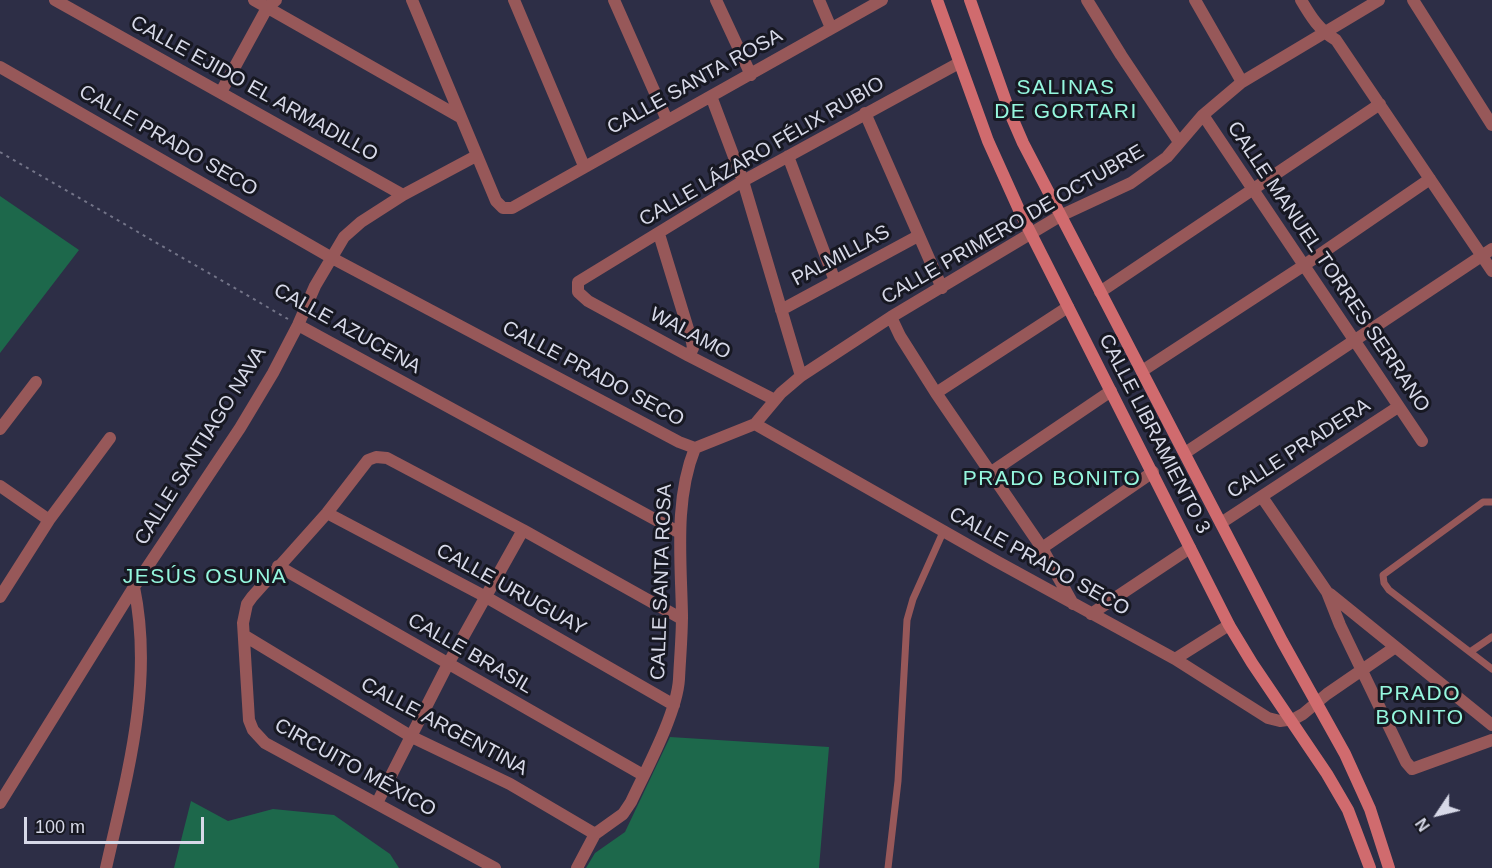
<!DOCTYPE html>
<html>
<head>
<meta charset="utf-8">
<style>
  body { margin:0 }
  #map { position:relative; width:1492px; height:868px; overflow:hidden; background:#2d2e46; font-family:Arial,sans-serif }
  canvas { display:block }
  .north { position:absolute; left:1408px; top:784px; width:60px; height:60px; -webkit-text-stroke:4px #171822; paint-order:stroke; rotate:235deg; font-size:16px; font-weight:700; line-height:24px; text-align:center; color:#d7d9e8 }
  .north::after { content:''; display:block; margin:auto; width:21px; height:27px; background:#d7d9e8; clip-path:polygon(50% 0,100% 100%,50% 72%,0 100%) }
  .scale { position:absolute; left:24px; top:817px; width:180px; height:27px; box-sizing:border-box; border:3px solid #d7d9e8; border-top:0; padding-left:8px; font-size:18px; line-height:21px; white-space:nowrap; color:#d7d9e8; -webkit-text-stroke:4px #171822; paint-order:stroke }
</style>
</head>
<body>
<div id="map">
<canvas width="1492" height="868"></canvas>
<div class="north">N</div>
<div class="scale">100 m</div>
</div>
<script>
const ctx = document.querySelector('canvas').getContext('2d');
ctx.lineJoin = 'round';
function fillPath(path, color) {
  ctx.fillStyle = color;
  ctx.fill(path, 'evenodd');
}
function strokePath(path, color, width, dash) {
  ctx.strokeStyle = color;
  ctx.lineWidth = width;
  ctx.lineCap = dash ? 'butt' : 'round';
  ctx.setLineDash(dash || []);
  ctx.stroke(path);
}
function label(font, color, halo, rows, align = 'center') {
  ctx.font = font + ' Arial,sans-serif';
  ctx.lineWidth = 6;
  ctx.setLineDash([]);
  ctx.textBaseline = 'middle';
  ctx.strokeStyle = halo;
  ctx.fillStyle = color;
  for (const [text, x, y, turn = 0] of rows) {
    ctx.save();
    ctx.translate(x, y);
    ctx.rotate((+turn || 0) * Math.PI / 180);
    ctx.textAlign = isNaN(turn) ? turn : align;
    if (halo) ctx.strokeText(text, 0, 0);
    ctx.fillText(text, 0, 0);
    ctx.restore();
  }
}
fillPath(new Path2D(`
  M0,196l79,54 -79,103z
  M670,737l159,10 -10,121h-233l9,-15 30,-21z
  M191,801l37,20 45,-12 61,6 56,39 9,14h-225z`), '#1d684b');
strokePath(new Path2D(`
  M0,152l288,167`), '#737488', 2, [3, 4.5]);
strokePath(new Path2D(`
  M1492,502h-9l-100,73 1,8 5,7 103,79
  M1470,652l22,-15
  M888,868l10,-87 9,-161 6,-21 31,-69`), '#975859', 7);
strokePath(new Path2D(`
  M55,0l348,195
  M254,0l206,117
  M412,0l84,201 7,7h9l370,-208
  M514,0l70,166
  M614,0l53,120
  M716,0l35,75
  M819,0l12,28
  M1087,0l34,55 58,87
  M1195,0l47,82
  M1301,0c10,17 18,30 35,40l156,231
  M1413,0l79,125
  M0,67l332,191 347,184 16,6 60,-24
  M221,92l46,-84 9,-8
  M711,96l32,85 58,195
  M865,113l77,175
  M1203,115l219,326
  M788,156l47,125
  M659,234l33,108 1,6 -4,8
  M1100,292l280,-188
  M781,310l137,-74
  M891,317l9,19 36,57 106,155 31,56
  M298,325l382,208
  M1142,371l161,-105 127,-87
  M936,393l132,-86
  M775,400l-86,-44 -101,-55 -10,-9v-10l165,-101 216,-118
  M755,424l26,-31 20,-17 90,-59 169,-101 71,-33 36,-26 36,-42 39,-33 137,-82
  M755,424l241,137 179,98 93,59 12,3 14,-2 9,-5 24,-20 67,-46
  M0,429l36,-47
  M1185,453l307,-204
  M990,473l121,-82
  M0,486l49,34
  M1262,497l65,95 13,33 66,137 6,7 80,-29
  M327,513l159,84 188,108
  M1221,523l177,-116
  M1042,548l111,-76
  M278,566l365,209
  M1330,594l162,131
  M0,597l49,-77 61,-82
  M1091,614l99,-66
  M245,636l167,101 98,47 85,50
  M1175,659l54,-34
  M0,803l134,-216 106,-159 33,-55 25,-48 17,-39 29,-49 17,-15 42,-27 73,-39
  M377,803l71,-139 75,-134
  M106,868c21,-93 48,-185 28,-281
  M495,868l-230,-125 -12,-13 -4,-10 -6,-97 4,-19 5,-7 75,-84 41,-53 8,-3 11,1 136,72 159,89
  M577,868l18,-34 28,-20 8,-12c15,-32 46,-89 48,-123 1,-21 3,-43 3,-64 -1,-55 -8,-115 13,-167`), '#975859', 12);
strokePath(new Path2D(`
  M937,0l51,141 32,71 209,413 23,38 75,111 21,36 22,58
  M970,0l40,113 13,30 259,498 63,113 25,55 19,59`), '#d06b6e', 12);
label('20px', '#d7d9e8', '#171822', [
  ["CALLE SANTA ROSA",695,82,-29],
  ["CALLE EJIDO EL ARMADILLO",254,89,29],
  ["CALLE PRADO SECO",168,141,30],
  ["CALLE LÁZARO FÉLIX RUBIO",762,152,-30],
  ["CALLE PRIMERO DE OCTUBRE",1013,225,-30],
  ["PALMILLAS",841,256,-28],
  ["CALLE MANUEL TORRES SERRANO",1328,267,56],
  ["CALLE AZUCENA",347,329,29],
  ["WALAMO",690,334,28],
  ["CALLE PRADO SECO",593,374,28],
  ["CALLE LIBRAMIENTO 3",1154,434,63],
  ["CALLE SANTIAGO NAVA",201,446,-58],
  ["CALLE PRADERA",1299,449,-33],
  ["CALLE PRADO SECO",1039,562,29],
  ["CALLE SANTA ROSA",662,582,-88],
  ["CALLE URUGUAY",511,590,29],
  ["CALLE BRASIL",470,654,30],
  ["CALLE ARGENTINA",444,727,28],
  ["CIRCUITO MÉXICO",355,768,29]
]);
ctx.letterSpacing = '1.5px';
label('21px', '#95f7de', '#171822', [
  ["SALINAS",1066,88],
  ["DE GORTARI",1066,112],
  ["PRADO BONITO",1052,479],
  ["JESÚS OSUNA",205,577],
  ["PRADO",1420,694],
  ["BONITO",1420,718]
]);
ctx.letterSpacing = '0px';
</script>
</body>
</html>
